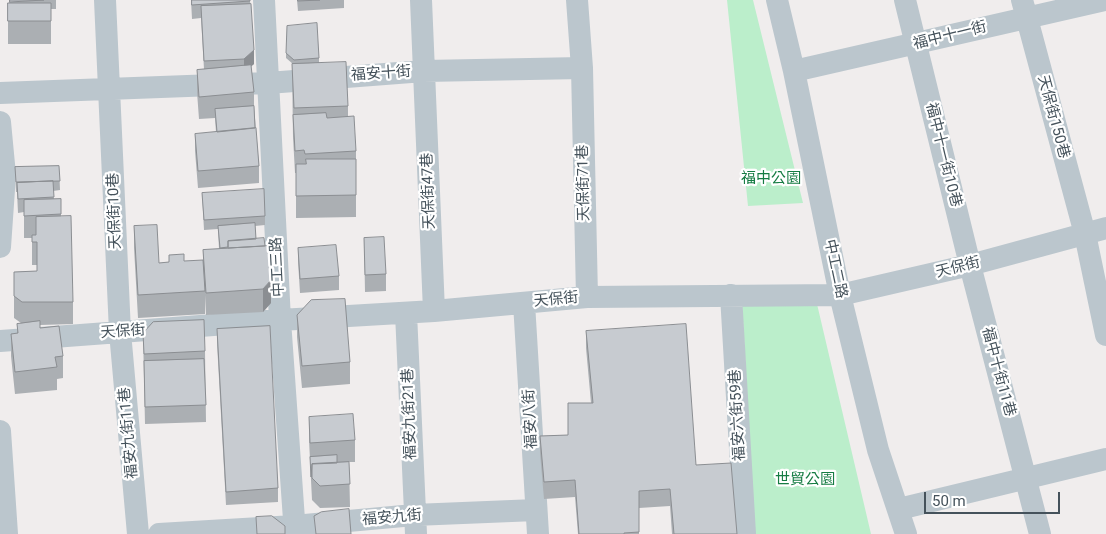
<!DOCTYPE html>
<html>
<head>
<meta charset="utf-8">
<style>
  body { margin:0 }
  #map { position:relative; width:1106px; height:534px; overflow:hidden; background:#f0eded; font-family:Roboto,sans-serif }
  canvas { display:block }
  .scale { position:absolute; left:924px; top:492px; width:136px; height:22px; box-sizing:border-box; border:2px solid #45525b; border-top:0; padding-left:6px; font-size:15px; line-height:18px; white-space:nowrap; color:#45525b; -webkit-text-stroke:4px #fff; paint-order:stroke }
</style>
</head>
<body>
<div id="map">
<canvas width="1106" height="534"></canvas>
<div class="scale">50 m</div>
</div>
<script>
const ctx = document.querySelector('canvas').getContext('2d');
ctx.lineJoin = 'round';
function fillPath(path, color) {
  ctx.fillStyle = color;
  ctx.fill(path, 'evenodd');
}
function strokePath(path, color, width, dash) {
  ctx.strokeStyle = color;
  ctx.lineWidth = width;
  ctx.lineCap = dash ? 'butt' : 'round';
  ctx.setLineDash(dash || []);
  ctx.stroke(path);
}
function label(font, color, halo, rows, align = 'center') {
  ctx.font = font + ' Roboto,"Noto Sans TC",sans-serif';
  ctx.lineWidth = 4.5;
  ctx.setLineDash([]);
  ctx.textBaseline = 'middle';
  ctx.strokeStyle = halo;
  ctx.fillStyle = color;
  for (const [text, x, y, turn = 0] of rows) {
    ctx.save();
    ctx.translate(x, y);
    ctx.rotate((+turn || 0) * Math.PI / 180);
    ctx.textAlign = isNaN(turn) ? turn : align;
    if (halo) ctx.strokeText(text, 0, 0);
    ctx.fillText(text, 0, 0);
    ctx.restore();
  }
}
fillPath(new Path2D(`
  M727,0h26l50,203 -55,3z
  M742,303l75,1 54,230h-116z`), '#bbeecb');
strokePath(new Path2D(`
  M105,0l15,332 18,202
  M264,0l16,320 15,214
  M421,0l13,311
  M577,0l5,68 5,229
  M777,0l17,71 46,224 38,155 28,84
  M905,0l65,265 70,269
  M1022,0l63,234 21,101
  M794,71l311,-71
  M0,93l268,-10 156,-12 158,-3
  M0,122l5,53 -5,72
  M731,295l14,239
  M524,303l14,231
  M406,313l10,221
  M0,341l280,-21 154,-9 153,-14 253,-2 130,-30 136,-37
  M0,431l7,103
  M899,509l207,-50
  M159,534l135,-8 120,-11 122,-5`), '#bbc6cd', 22);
fillPath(new Path2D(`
  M9,0h47v9h-5v35h-43v-41h1z
  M191,0h59l4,64 -3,2 3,26v14l5,60v17l-61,5 -3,-37v-17l21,-2 -1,-14 -16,1 -2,-27v-22l7,-1 -3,-51 -9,1z
  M297,0h47v8l-46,3z
  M286,53l33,5v5l-10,1 39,42v10l8,35v66l-60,1v-45h-1l-2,-36 -1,-73h1l-7,-6z
  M59,166l1,24 -7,1 1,8h7v18l12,85v22l-33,1v3l23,28v22l-6,1v11l-42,4 -4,-38v-22l6,-1v-9l4,-1 -7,-5v-46l23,-1v-6h-5v-27h-8v-26l-6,1 -1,-21h-1l-1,-25z
  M202,193l63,23v9l-10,1 1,13 15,64 -8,9 -57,3 -1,-20v19l-67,4 -4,-70v-22l25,37 25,-2 19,5v-16l16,-1 -1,-20 -14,1z
  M364,238l22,36v17l-21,1z
  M298,248l41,28v14l-39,3 -2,-32z
  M297,315l53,47v22l-48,4 -5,-51z
  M217,329l61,159v14l-52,3 -9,-162z
  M586,331l110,134 41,69h-65l-2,-28 -31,2v26h-61l-3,-37 -31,2 -4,-46v-17l28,-1v-32h23l-5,-55z
  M143,333l62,18 1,71 -61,2z
  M309,417l46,23v22h-6l1,45 -30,1 -8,-8 -3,-60z`), '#abafb3');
fillPath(new Path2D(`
  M254,50v14l-10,9v-14z
  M271,280v23l-8,9v-23z`), '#8b8e92');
const building = new Path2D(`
  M10,0h34l-34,2z
  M192,0h58v1l-58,4z
  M298,0h22l-22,1z
  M8,3h43v18h-43z
  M251,4l3,46 -10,9 -40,2 -3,-55z
  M317,23l2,35 -25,2 -8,-7 1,-27z
  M346,62l2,44 -54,2 -2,-44z
  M251,65l3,27 -55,5 -2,-27z
  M254,106l1,22 -38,4 -2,-23z
  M326,113l1,5 27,-2 2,35 -51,3 -1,-4 -9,1 -2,-36z
  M256,128l3,38 -61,5 -3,-37z
  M306,159h50v36l-60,1v-32h10z
  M59,166l1,15 -44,1 -1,-15z
  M53,181l1,16 -36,2 -1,-16z
  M264,189l1,27 -61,4 -2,-27z
  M61,199v15l-37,2v-16z
  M71,216l2,86h-51l-8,-6v-24l23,-1v-29h-5v-7h4v-18z
  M255,223l1,16 -28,2v6l-8,1 -2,-22z
  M157,225l2,38 10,-1v-7l15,-1v7l19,-1 2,31 -67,4 -4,-69z
  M384,237l2,37 -21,1 -1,-37z
  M264,238l1,8 -37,2v-7z
  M336,245l3,31 -39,3 -2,-31z
  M269,246l2,34 -8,9 -57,4 -3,-43z
  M345,299l5,63 -48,4 -5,-51 14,-15z
  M204,320l1,31 -61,3 -1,-21 10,-11z
  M40,321v7l19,-2 4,30 -8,1 2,10 -42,5 -4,-38 7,-1 -1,-9z
  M686,324l10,141 35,-2 6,71h-63l-4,-45 -31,2v41l-15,1v1h-45l-4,-54 -31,2 -4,-46 28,-1v-32h25l-7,-72z
  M270,326l8,162 -52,4 -9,-163z
  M204,359l2,46 -61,2 -1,-46z
  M353,414l2,26 -45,3 -1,-26z
  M337,455v8l-25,1 -1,13 -1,-20z
  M349,462l1,22 -30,2 -8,-8v-14z
  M349,509l2,25h-35l-2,-18 7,-4z
  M272,516l13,10v8h-28l-1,-17z`);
fillPath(building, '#c7cbd0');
strokePath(building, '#8b8e92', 1);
label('15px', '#45525b', '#fff', [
  ["福中十一街",950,36,-14],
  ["福安十街",381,74,-4],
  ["天保街150巷",1053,117,75],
  ["福中十一街10巷",943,155,76],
  ["天保街71巷",584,183,-91],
  ["天保街47巷",429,191,-92],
  ["天保街10巷",115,211,-92],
  ["中工三路",278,267,-93],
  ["天保街",958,268,-14],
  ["中工二路",835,269,78],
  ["天保街",556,300,-5],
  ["天保街",123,332,-4],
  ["福中十街11巷",998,372,75],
  ["福安九街21巷",410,414,-92],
  ["福安六街59巷",738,415,-93],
  ["福安八街",531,419,-93],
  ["福安九街11巷",129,433,-95],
  ["福安九街",392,518,-5]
]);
label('15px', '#167c43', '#fff', [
  ["福中公園",771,179],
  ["世貿公園",805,480]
]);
</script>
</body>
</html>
